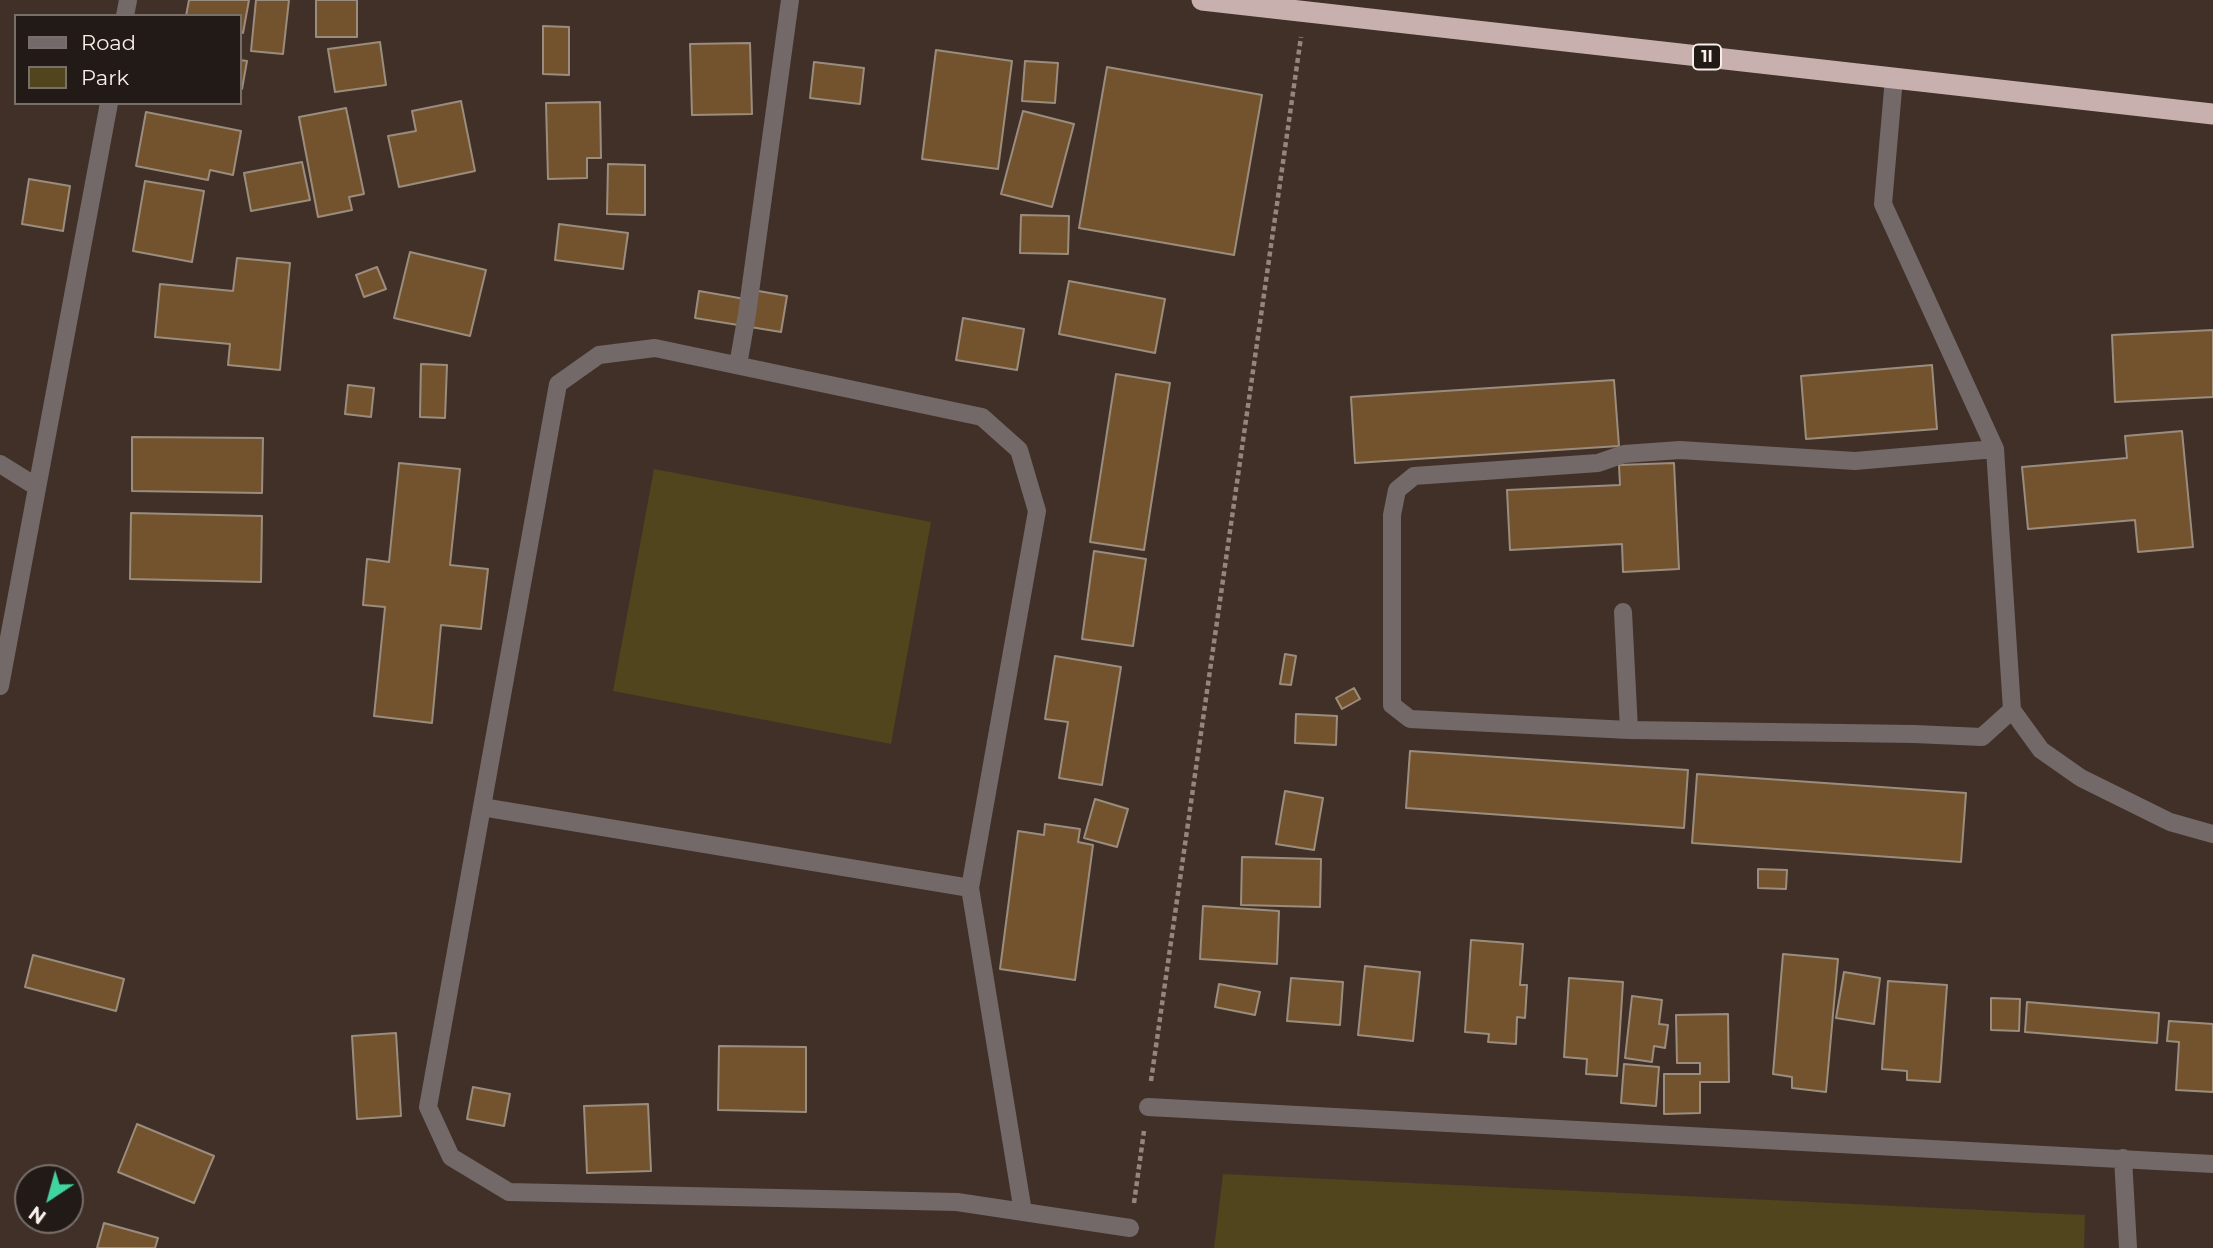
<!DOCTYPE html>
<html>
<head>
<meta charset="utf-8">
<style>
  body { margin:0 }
  #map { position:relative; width:2213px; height:1248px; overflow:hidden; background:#413028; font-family:Montserrat,sans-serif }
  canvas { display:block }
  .legend { position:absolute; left:14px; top:14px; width:228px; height:91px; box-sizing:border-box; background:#221a16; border:2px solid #786f6a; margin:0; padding:9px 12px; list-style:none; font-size:21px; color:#f9eee9 }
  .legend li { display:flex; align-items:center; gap:14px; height:35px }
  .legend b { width:35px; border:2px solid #786f6a }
  .north { position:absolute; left:14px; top:1164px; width:70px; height:70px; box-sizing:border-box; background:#221a16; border:2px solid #786f6a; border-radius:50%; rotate:216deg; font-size:19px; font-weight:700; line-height:28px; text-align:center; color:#f9eee9 }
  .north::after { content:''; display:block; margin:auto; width:24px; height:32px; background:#40d4a1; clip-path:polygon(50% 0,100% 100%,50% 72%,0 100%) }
</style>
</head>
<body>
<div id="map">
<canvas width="2213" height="1248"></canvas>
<ul class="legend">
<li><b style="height:9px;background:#736968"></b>Road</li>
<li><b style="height:19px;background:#50451c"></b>Park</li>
</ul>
<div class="north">N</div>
</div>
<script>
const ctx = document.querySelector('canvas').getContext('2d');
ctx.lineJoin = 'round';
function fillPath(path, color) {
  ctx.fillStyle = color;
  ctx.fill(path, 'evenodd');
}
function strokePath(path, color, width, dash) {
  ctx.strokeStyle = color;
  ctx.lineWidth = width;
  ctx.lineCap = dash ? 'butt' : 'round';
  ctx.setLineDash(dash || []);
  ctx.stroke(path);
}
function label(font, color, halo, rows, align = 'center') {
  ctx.font = font + ' Montserrat,sans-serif';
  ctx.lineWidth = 5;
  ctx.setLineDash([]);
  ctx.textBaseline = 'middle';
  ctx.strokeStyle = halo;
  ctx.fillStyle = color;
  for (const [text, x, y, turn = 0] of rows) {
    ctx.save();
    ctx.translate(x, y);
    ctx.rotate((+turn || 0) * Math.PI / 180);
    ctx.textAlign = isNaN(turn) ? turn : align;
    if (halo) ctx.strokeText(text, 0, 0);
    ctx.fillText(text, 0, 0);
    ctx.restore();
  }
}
fillPath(new Path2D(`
  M654,469l277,53 -40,222 -278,-53z
  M1223,1174l862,41 -1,33h-870z`), '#50451c');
const building = new Path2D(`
  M189,0h60l-6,33 -3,-1v-16h-54z
  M256,0h33l-6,54 -32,-3z
  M316,0h41v37h-41z
  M543,26l26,1v48l-26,-1z
  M380,42l6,43 -51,7 -7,-43z
  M750,43l2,71 -60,1 -2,-71z
  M936,50l76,11 -14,108 -76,-10z
  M240,60l7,1 -5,28h-2z
  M1025,61l33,2 -3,40 -33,-2z
  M814,62l50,6 -4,36 -50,-6z
  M1107,67l155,28 -28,160 -155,-27z
  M461,101l14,70 -76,16 -11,-51 28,-5 -4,-20z
  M600,102l1,56h-14v20l-39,1 -2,-76z
  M346,108l18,86 -15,3 3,13 -34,7 -19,-100z
  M1023,111l51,13 -22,83 -51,-13z
  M146,112l95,19 -8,44 -23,-5 -2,10 -72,-14z
  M302,162l8,38 -59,11 -7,-38z
  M608,164l37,1v50l-38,-1z
  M29,179l41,7 -7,45 -41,-7z
  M145,181l59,10 -12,71 -59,-11z
  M1021,215l48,1 -1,38 -48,-1z
  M559,224l69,9 -5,36 -68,-9z
  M410,252l76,18 -16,66 -76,-18z
  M237,258l53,5 -10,107 -52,-5 2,-21 -75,-7 5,-53 73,7z
  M377,267l9,22 -22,8 -8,-22z
  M1069,281l96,18 -10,54 -96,-19z
  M747,289l40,7 -6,36 -86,-14 4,-27 46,8z
  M963,318l61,11 -7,41 -61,-10z
  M2213,330v67l-98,5 -3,-67z
  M421,364l26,1 -2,53 -25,-1z
  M1932,365l5,64 -131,10 -5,-63z
  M1116,374l54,9 -26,167 -54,-8z
  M1614,380l5,66 -264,17 -4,-66z
  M348,385l26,3 -3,29 -26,-3z
  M2182,431l11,116 -55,5 -3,-32 -107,9 -6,-62 105,-9 -2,-22z
  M132,437l131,1 -1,55 -130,-2z
  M399,463l61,6 -10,96 38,4 -7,60 -40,-4 -9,98 -58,-7 11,-109 -22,-2 4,-46 22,3z
  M1674,463l5,106 -56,3 -1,-28 -112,6 -3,-60 113,-5 -1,-20z
  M131,513l131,3 -1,66 -131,-3z
  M1094,551l52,8 -13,87 -51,-7z
  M1285,654l11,2 -5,29 -11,-1z
  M1055,656l66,11 -19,118 -43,-7 9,-56 -23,-3z
  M1354,688l6,11 -18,10 -6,-11z
  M1296,714l41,2 -1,29 -41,-2z
  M1410,751l278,19 -4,58 -278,-20z
  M1697,774l269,19 -5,69 -269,-19z
  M1285,791l38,7 -9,52 -38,-6z
  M1095,799l33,10 -11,38 -33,-9z
  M1045,824l35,5 -2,13 15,3 -18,135 -75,-11 18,-138 26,4z
  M1242,857l79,2 -1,48 -79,-2z
  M1758,869l29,1 -1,19 -28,-1z
  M1203,906l76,5 -2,53 -77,-5z
  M1471,940l52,4 -3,41h7l-2,33 -8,-1 -1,27 -28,-2 1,-8 -24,-2z
  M1783,954l55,5 -12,133 -34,-4v-11l-19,-3z
  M33,955l91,24 -8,32 -91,-24z
  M1365,966l55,6 -7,69 -55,-6z
  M1844,972l36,6 -6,46 -38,-6z
  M1291,978l52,4 -3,43 -53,-4z
  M1569,978l54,4 -6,94 -31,-2 1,-15 -23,-2z
  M1888,981l59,4 -7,97 -33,-2v-9l-25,-2z
  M1219,984l41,8 -5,23 -40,-8z
  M1632,996l30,4 -3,24 9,1 -3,23 -11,-2 -2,16 -27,-4z
  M1991,998l29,1 -1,32 -28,-1z
  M2027,1002l132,11 -2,30 -132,-11z
  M1728,1014l1,68h-29v31l-36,1v-40h36v-11h-23l-1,-48z
  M2169,1021l44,3v68l-37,-2 3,-48 -12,-1z
  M396,1033l5,83 -44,3 -5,-83z
  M719,1046l87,1v65l-88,-2z
  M1624,1064l35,3 -3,39 -35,-3z
  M473,1087l37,7 -6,32 -37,-7z
  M648,1104l3,67 -64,2 -3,-67z
  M137,1124l77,32 -20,47 -76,-31z
  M104,1223l54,15 -3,10h-58z`);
fillPath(building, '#73532e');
strokePath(building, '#9b8d7d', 2);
strokePath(new Path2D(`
  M1151,1081l150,-1044
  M1134,1203l10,-72`), '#94867f', 4.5, [5, 3.5]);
strokePath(new Path2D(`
  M125,16l3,-16
  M1894,78l-11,126 112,245 17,261 29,40 40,28 89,44 43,12
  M738,365l9,-51 43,-314
  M1995,449l-140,12 -175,-11 -56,4 -26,9 -184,13 -17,14 -5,25v190l18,14 219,11 285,4 68,3 30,-27
  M0,464l37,23
  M1623,612l6,118
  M0,686l109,-583
  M482,807l488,81
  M1148,1107l1065,57
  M2123,1158l5,90
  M1023,1212l-53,-324 67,-377 -18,-61 -37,-33 -327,-69 -56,7 -41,29 -130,723 23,50 58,35 448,10 173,26`), '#736968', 18);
strokePath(new Path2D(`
  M1202,0l1011,114`), '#c8b0af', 21);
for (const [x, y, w] of [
  [1707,57,28]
]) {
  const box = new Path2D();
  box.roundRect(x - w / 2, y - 12.5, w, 25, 5);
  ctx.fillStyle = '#221a16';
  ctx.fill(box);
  strokePath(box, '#f9eee9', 2);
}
label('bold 16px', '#f9eee9', null, [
  ["1I",1707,57]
]);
</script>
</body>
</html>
